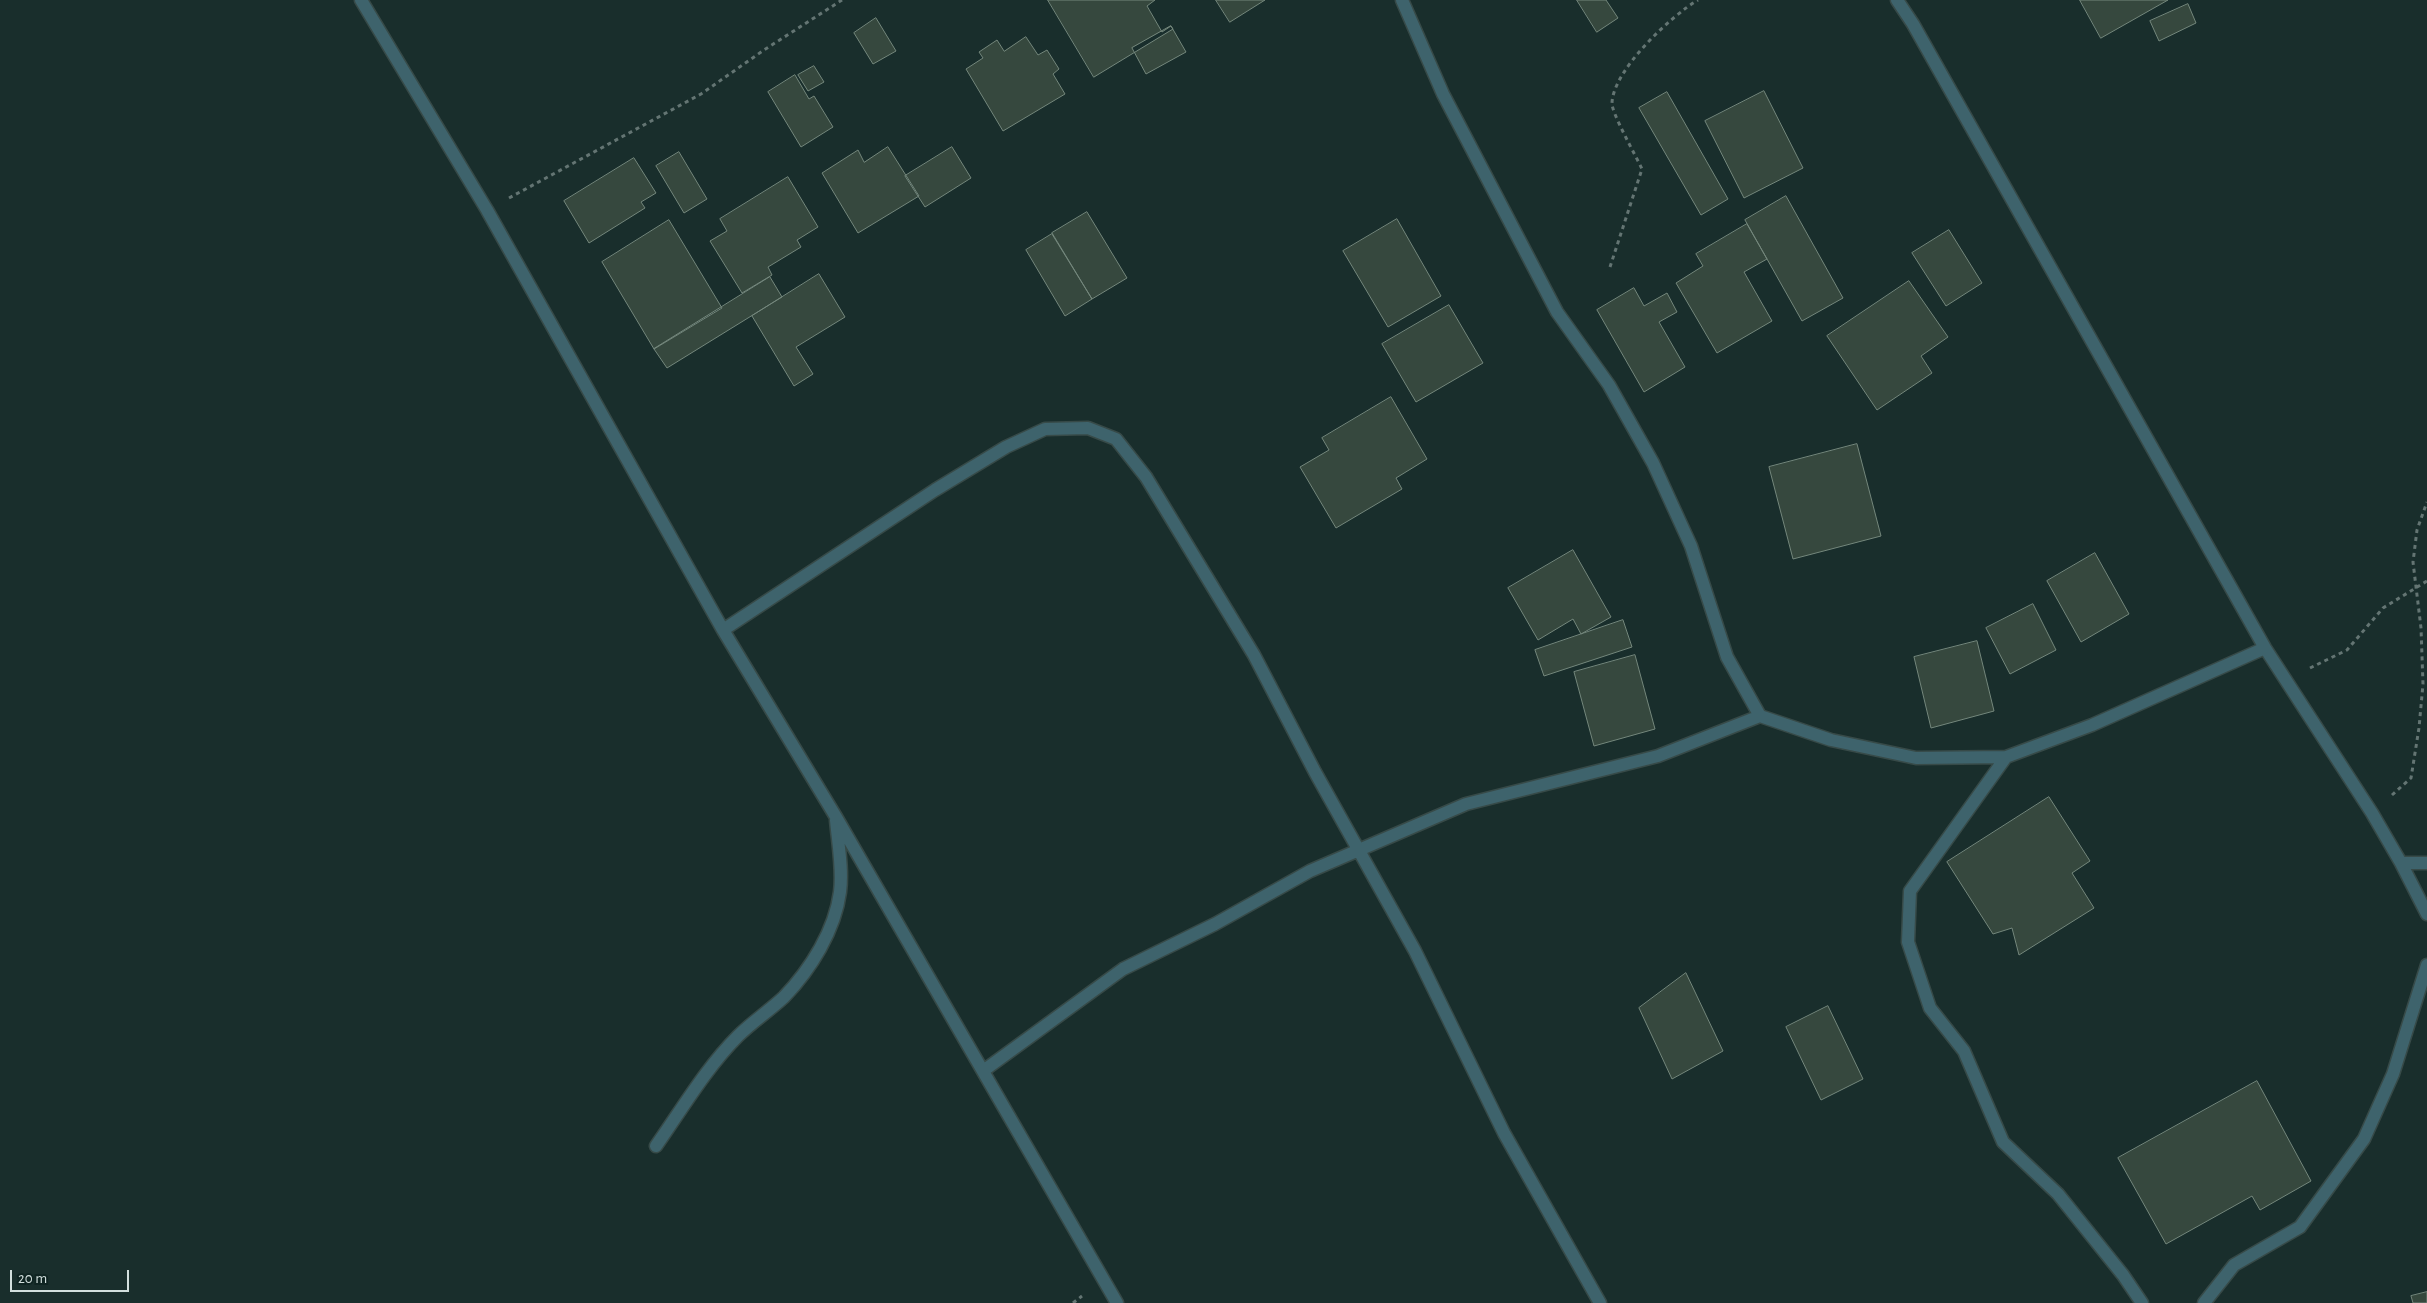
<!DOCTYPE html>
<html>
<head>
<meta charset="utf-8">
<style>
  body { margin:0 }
  #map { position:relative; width:2427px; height:1303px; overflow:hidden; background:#192e2c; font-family:"Alegreya Sans",sans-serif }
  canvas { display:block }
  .scale { position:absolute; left:10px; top:1270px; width:119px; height:22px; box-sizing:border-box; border:2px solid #d2dfdd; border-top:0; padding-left:6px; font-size:15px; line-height:18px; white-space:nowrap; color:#d2dfdd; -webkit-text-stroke:4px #0f2422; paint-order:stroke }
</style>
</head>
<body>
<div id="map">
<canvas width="2427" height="1303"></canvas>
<div class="scale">20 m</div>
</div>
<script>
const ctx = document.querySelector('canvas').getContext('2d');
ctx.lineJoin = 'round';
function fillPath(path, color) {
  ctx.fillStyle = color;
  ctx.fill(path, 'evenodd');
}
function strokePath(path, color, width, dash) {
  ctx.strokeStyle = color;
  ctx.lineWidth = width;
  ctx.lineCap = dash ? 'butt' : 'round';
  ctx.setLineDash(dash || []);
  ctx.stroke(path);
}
const building = new Path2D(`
  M1048,0h107l-8,6 15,26 9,-6 2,3 -79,48z
  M1216,0h49l-35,22z
  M1577,0h29l12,18 -21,14z
  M2080,0h88l-67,38z
  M2188,4l8,19 -37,18 -9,-20z
  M876,18l20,33 -23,13 -19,-31z
  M1171,26l15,26 -40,22 -14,-26z
  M1026,37l12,18 9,-5 12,19 -6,5 12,20 -62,37 -37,-62 17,-11 -4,-6 18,-12 7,11z
  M814,66l10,16 -16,9 -10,-16z
  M795,75l14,24 5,-3 19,31 -32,20 -33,-55z
  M1764,91l39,77 -59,30 -39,-77z
  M1667,92l61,107 -27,16 -62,-107z
  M888,147l31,49 -61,37 -36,-60 36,-23 6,12z
  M952,147l19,31 -46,29 -20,-31z
  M679,152l28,47 -23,14 -28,-47z
  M634,158l22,35 -15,9 4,6 -56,35 -25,-42z
  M788,177l30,50 -21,13 4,7 -33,20 4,8 -30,18 -32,-52 17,-10 -7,-12z
  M1786,196l57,102 -41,23 -57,-101z
  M1087,212l40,66 -35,21 -40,-66z
  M1397,219l44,77 -53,31 -45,-76z
  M669,220l53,88 -68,41 -52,-87z
  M1747,224l20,35 -23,13 28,49 -55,32 -41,-70 27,-17 -7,-12z
  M1949,230l33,53 -36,23 -34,-53z
  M1052,234l40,65 -27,17 -39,-66z
  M819,274l26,43 -49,30 17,27 -19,12 -42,-70z
  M770,277l12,20 -115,71 -13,-19z
  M1909,281l39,56 -27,19 11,17 -55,37 -50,-74z
  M1634,288l10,18 23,-13 10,19 -18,10 26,45 -41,25 -47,-82z
  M1449,305l34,58 -67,39 -34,-58z
  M1391,397l36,62 -31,19 6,11 -66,39 -36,-61 29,-17 -7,-12z
  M1857,444l24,92 -88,23 -24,-92z
  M1573,550l38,67 -30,17 -8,-15 -35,21 -30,-52z
  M2095,553l34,61 -48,28 -34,-61z
  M2033,604l23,46 -46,24 -24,-46z
  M1623,620l9,27 -88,29 -9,-26z
  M1977,641l17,70 -63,17 -17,-71z
  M1635,655l20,74 -61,17 -20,-74z
  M2049,797l41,64 -18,12 22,35 -75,47 -7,-27 -19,6 -46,-72z
  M1686,973l37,78 -51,28 -33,-71z
  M1828,1006l35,73 -42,21 -35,-73z
  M2257,1081l54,100 -51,29 -8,-14 -86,48 -48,-86z
  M2427,1292v11h-14l-2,-7z`);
fillPath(building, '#36483e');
strokePath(building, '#74877c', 1);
const street = new Path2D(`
  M361,0l126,210 236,420 113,187 281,486
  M1402,0l41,94 114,218 52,73 44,78 38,83 36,111 33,59
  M1897,0l16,24 352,624 107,165 29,50 26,51
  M723,630l212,-140 71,-43 39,-18 43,-1 28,11 30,38 108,178 61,117 100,179 89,182 96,170
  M2006,757l-96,134 -2,51 22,66 34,43 39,91 55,52 65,81 19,28
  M2401,863h26
  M983,1071l140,-102 92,-45 95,-53 156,-67 192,-48 102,-40 71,24 85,18 90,-1 86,-32 173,-77
  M656,1146c26,-37 50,-78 82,-110 14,-14 31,-25 46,-39 27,-28 51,-67 56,-105 3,-23 -2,-49 -4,-72
  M2204,1303l30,-38 66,-38 64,-88 29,-65 34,-109`);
strokePath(street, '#374a48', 15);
strokePath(new Path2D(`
  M509,198l192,-104 63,-44 78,-50
  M1610,267l32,-98c-5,-11 -31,-57 -30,-66 1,-33 59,-87 86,-103
  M2310,668l37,-18 36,-42 44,-27
  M2392,795l19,-17 8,-50 4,-44 -2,-56 -8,-66 4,-32 10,-28
  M1073,1303l9,-7`), '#647573', 3, [4, 4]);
strokePath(street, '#3e636c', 12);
</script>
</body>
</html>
